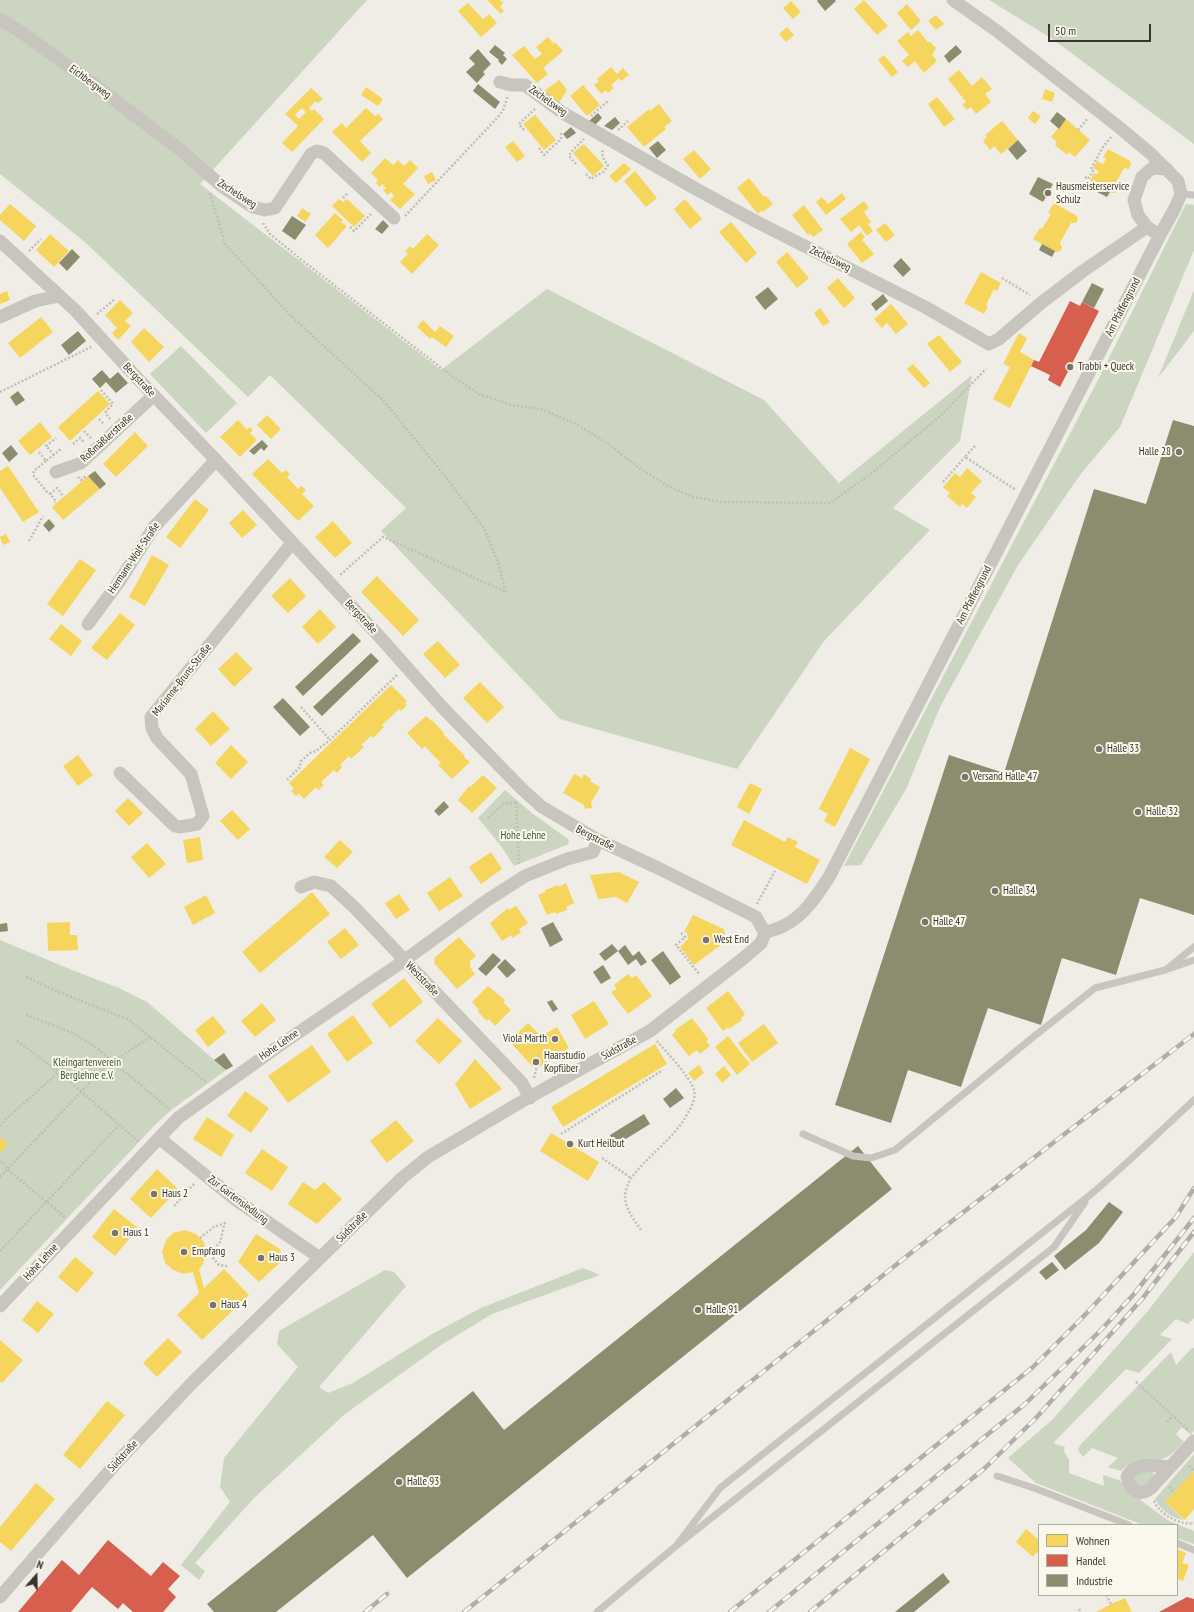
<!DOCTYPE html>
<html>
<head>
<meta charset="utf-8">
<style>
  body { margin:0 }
  #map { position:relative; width:1194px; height:1612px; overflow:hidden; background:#efede5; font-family:"PT Sans Narrow",sans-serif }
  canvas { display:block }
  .legend { position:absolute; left:1038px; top:1524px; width:140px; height:72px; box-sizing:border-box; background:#faf8ed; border:1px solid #adaa9f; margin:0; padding:5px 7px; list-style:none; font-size:12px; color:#39342b }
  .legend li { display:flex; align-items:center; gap:8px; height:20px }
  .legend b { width:20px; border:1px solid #adaa9f }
  .north { position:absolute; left:16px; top:1556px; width:40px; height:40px; -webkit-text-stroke:3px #faf8ed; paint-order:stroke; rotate:20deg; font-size:11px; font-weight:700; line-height:16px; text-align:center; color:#39342b }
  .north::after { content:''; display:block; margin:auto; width:14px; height:18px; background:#39342b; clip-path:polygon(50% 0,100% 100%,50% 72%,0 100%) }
  .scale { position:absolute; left:1048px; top:24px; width:103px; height:18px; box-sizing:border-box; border:2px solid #39342b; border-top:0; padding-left:5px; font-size:12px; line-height:14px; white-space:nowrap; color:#39342b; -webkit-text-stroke:3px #faf8ed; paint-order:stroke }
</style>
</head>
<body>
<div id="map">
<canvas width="1194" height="1612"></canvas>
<ul class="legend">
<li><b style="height:11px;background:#f6d55c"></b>Wohnen</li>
<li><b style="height:11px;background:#d6604d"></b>Handel</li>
<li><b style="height:11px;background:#8c8c6e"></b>Industrie</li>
</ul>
<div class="north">N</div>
<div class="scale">50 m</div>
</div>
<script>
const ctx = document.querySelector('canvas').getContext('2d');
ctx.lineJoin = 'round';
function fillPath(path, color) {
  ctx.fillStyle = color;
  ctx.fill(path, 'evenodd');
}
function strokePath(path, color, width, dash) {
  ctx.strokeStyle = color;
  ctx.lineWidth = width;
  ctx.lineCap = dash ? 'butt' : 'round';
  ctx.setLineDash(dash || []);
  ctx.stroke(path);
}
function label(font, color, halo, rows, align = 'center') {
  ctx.font = font + ' "PT Sans Narrow",sans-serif';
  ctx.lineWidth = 4;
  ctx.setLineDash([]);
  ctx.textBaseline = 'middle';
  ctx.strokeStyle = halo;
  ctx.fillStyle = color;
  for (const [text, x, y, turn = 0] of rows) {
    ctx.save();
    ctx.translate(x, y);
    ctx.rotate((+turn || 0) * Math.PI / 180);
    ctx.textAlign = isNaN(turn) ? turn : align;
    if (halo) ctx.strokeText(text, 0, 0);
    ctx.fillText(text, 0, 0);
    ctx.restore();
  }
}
fillPath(new Path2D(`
  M0,0h367l-167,184 241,186 106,-81 217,111 75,83 133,-108 -12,66 -67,67 37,22 -106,111 -87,128 -177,-50 -179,-188 25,-23 -136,-133 -22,22 -162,-154 -86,-69z
  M989,0h205v144l-143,-106z
  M1186,204l8,1v45l-74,177 -40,48 -62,90 -78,142 -34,82 -45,76 -17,1 253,-484z
  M1194,290v41l-36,47z
  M181,346l56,57 -31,30 -56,-59z
  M505,790l28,24 35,25 1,5 -55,22 -13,-20 -23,-28z
  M0,940l72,30 47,18 28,14 79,68 -56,41 -17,16 -153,163z
  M1194,1252v66l-6,6 -12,-5 -16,16 12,4 -33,34 -13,-4 -73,74 12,4 -1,4 5,9v13l35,13 -1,-11 16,5 24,22 26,19 25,10v13l-17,-6v-13h-34l-107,-42 -28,-25 44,-38 95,-108z
  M583,1268l17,7 -108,39 -51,31 -96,69 -90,83 -60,66 10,8 -6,9 -18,-15 49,-63 -10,-15 4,-29 74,-91 -21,-23 2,-13 106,-61 9,2 12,14 -87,101 9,6 25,-10 79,-49 49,-26z
  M1192,1348h2v83l-3,4 -9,-8 -6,7 8,8c-6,6 -12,13 -19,16 -18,7 -28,-3 -44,13l-13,-4 10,-9 -26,-10 -9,9 -3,-4 -2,-4 3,-5 90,-92 5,13z
  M1194,1454v17l-29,31 19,18c-12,-2 -23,-10 -29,-21z
  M1142,1471l10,1 2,3 -8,11h-8l-4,-5 1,-5z`), '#cbd5c0');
fillPath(new Path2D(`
  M487,0h13l3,3 -3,4 4,4 -3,3z
  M864,0l24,26 -11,9 -23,-26z
  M791,1l10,11 -8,7 -10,-11z
  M468,3l15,16 6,-5 8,9 -16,14 -23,-26z
  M907,4l14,17 -10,9 -14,-17z
  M936,15l8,9 -8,6 -8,-9z
  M787,27l7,8 -8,7 -7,-8z
  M918,30l9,11 -1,1h4l6,6 -4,7 5,6 -13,12 -9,-12 -7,6 -6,-6 7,-6 -12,-14 11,-9 3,4z
  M548,37l6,7 1,-2 8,9 -20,17 5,6 -11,9 -25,-28 12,-9 11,13 7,-5 -6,-7z
  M884,55l14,17 -6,5 -14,-17z
  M611,67l6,7 6,-6 6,7 -8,6 -2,-3 -8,7 3,3 -6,5 -2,-3 -5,4 -7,-9 5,-4 -2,-2z
  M959,70l13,16 10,-9 10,12 -7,5 6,8 -15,12 -5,-7 -4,3 -5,-5 4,-3 -18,-23z
  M559,80l8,10 -8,13 -16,-11z
  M583,85l17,20 -13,11 -17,-20z
  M366,87l17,12 -5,7 -17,-11z
  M311,88l12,11 -5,4 -2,-2 -7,7 3,3 2,-2 10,10 -32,33 -10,-9 16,-17 -13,-12zM302,108l4,4 -7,7 -4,-4z
  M1045,89l10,4 -3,9 -10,-3z
  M937,97l18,22 -11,8 -16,-23z
  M659,104l13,17 -8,6 2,2 -22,18 -17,-20 22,-18 1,2z
  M366,108l9,8 3,-2 5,5 -23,22 11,12 -9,9 -30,-30 10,-9 4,5z
  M1033,111l8,5 -6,8 -7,-6z
  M535,115l21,25 -12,10 -21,-26z
  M1066,119l24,21 -15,17 -6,-5 -2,3 -12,-10 2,-3 -6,-5z
  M1002,121l16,19 -17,14 -7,-8 -4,4 -7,-9 4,-4 -2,-2z
  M513,141l12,15 -8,6 -12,-15z
  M584,144l20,22 -11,10 -20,-23z
  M1108,149l22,12 1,3 -2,5 -5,-1 -9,16 3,4 -3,5h-3l-22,-12 4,-8 3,1 2,-3 -6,-3 4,-7 6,3 3,-5 -3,-2z
  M694,150l17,19 -11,10 -17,-20z
  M385,158l8,7 5,-5 6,6 6,-6 8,8 -15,16 12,10 -15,15 -10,-9 4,-4 -3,-4 -3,3 -5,-5 3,-2 -4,-4 -2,3 -4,-4 2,-3 -7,-7z
  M624,163l7,6 -15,14 -7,-7z
  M635,171l22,27 -11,9 -22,-26z
  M432,172l4,8 -8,4 -4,-8z
  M749,178l15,19 2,-1 7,8 -10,8 -1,-2 -4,4 -21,-26z
  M842,193l4,6 -20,16 -10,-13 6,-5 6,7z
  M339,199l4,3 4,-3 18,17 -11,11 -22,-21z
  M685,199l17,20 -12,10 -16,-20z
  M864,201l5,7 -5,4 7,10 -3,2 5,7 -6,5 -8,-11 -8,7 -11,-13z
  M1054,203l23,13 1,3 -2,4h-5l-11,20 2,4 -2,4 -4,1 -23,-13 7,-11 2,1 9,-15 -3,-1z
  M10,204l26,22 -12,15 -24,-21v-5z
  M804,205l19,25 -10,7 -2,-3 -3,1 -16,-20z
  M302,208l9,6 -6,8 -8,-6z
  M335,213l8,7 -2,2 6,4 -19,22 -13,-13z
  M731,222l26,31 -11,10 -27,-31z
  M885,223l10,12 -9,7 -10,-12z
  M861,232l4,5 -3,3 12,14 -12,9 -15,-19z
  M50,234l19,17 -15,16 -18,-17z
  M427,234l12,11 -27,29 -12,-12 8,-8 -3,-3 5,-5 3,3z
  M787,252l22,26 -12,10 -21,-26z
  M981,272l20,11 -4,8 -3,-2 -8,16 2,1 -4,8 -20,-11z
  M838,278l17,20 -11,10 -17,-20z
  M7,291l3,9 -10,4v-10z
  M120,300l13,13 -8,8 6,5 -13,14 -6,-7 5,-5 -12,-13z
  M891,304l17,20 -12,10 -9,-11 -5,5 -8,-9z
  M820,308l10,14 -7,4 -9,-13z
  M41,317l12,15 -33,26 -12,-15z
  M423,320l12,12 5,-6 14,10 -8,11 -14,-10 -2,2 -13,-12z
  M144,328l20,19 -15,15 -18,-20z
  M1019,333l8,5 -7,14 14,8 -24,48 -17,-9 17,-32 -7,-3z
  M939,335l23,27 -12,10 -23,-28z
  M913,364l17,19 -6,5 -17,-19z
  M98,391l12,13 -40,37 -12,-14z
  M267,415l14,14 -10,10 -14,-14z
  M238,420l9,10 2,-3 4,3 -3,3 7,7 -17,17 -20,-20z
  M40,422l12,15 -22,18 -12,-14z
  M135,432l13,14 -32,31 -13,-13z
  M268,459l14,14 4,-3 4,4 -3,3 11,12 3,-3 3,2 2,2 -4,4 12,12 -16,15 -46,-47z
  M8,466l31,46 -16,10 -23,-34v-17z
  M967,468l15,13 -11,12 5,4 -9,11 -5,-4 -2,3 -13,-11 3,-3 -7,-6 12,-14 5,4z
  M88,476l12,13 -37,31 -11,-13z
  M195,499l14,11 -29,38 -14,-11z
  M243,510l14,15 -15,13 -13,-15z
  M333,521l19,22 -17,15 -20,-21z
  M6,534l4,8 -7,3 -3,-8z
  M152,555l17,10 -24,41 -16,-9z
  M80,559l16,11 -33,46 -16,-12z
  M377,576l42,44 -16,16 -42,-44z
  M290,578l16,18 -18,17 -17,-17z
  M320,609l16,18 -18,17 -16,-17z
  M120,613l15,12 -28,35 -16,-12z
  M61,624l21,17 -11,15 -22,-17z
  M438,641l22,24 -15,13 -22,-24z
  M236,652l17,17 -19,18 -16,-18z
  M480,682l24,25 -17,16 -24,-25z
  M391,685l16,16 -2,2 2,2 -6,6 -2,-2 -17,16 2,2 -11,11 -2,-2 -10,9 3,2 -13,12 -2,-3 -9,9 2,2 -5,6 -3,-3 -13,12 3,3 -6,5 -2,-3 -12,12 -5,-5 -3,2 -5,-5 3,-2 -5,-6z
  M213,711l17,18 -19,17 -16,-17z
  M426,716l5,5 1,-1 12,13 -1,1 22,22 -1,1 6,5 -18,17 -14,-14 3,-2 -9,-9 -7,-8 -3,3 -15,-16z
  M231,745l17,17 -17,17 -16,-16z
  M850,748l20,11 -35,68 -11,-6 4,-7 -9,-5z
  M78,755l15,20 -15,11 -15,-20z
  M574,774l8,4 2,-4 7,5 -1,2 10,6 -9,16 1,5 -7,1 -1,-4 -21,-12z
  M483,775l14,13 -25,25 -14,-13 11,-14 1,1z
  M750,783l12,6 -13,25 -12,-7z
  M128,798l15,15 -14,13 -14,-15z
  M232,810l18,19 -12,11 -18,-19z
  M744,820l41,22 3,-5 10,5 -3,5 25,13 -13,24 -76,-39z
  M200,837l3,23 -16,3 -4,-23z
  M340,840l13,12 -16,16 -13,-11z
  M147,843l19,21 -17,14 -18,-21z
  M491,852l11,17 -21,15 -12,-17z
  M619,872l20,10 -12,21 -11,-6 -18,2 -8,-24z
  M450,877l13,19 -24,15 -12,-18z
  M566,883l8,20 -8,4 1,3 -11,4 -1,-2 -8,3 -9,-20 7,-3v-2l13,-5 1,2z
  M312,892l18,22 -70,59 -18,-21z
  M399,894l11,16 -14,9 -11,-16z
  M206,895l9,18 -22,12 -9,-18z
  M516,906l12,17 -9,6 2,3 -8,6 -2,-3 -9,6 -12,-18 18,-15 1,2z
  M693,915l31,14 2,12 -32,24 -14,-18 8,-8 -1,-6 -3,-1z
  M70,922v13h7l1,15 -30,1 -1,-28z
  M345,928l14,17 -18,14 -14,-17z
  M459,937l17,19 -6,5v6l5,7 -18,15 -23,-26 1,-6z
  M628,974l4,4 4,-3 16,21 -24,18 -17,-22 6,-3 -3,-4z
  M404,978l19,24 -33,26 -19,-24z
  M488,986l17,14 -2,2 8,8 -16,16 -6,-7 -2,2 -9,-9 1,-2 -7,-8z
  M728,991l17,23 -4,4 1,2 -13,9 -1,-2 -5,4 -17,-23z
  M594,1001l15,23 -24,15 -14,-24z
  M262,1003l14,17 -21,17 -14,-16z
  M353,1015l20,28 -26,19 -20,-28z
  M213,1016l13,16 -18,15 -13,-17z
  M438,1018l24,23 -23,23 -24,-23z
  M692,1018l16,21 -2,2 4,5 -10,8 -3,-4 -8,6 -17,-21 4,-4 -1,-1z
  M528,1023l11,11h6l12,-7 12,21 -29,18h-8l-23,-25z
  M764,1024l14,19 -26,19 -14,-19z
  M728,1036l22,28 -13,11 -22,-28z
  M655,1044l12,20 -104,63 -12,-20z
  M312,1045l19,27 -43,31 -20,-27z
  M475,1059l27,30 -32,20 -15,-25z
  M699,1065l5,8 -10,8 -6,-8z
  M724,1066l7,9 -9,8 -7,-9z
  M245,1091l24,17 -18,25 -24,-17z
  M207,1117l27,18 -13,22 -28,-18z
  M396,1120l18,21 -27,22 -17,-22z
  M551,1133l48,29 -11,19 -48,-30z
  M0,1137l8,6 -8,11z
  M262,1149l26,18 -16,24 -27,-18z
  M157,1169l21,20 -27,29 -21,-19z
  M303,1182l12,8 9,-8 18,17 -25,25 -29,-20z
  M114,1209l24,19 -23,28 -23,-19z
  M185,1230l11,4 8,8 2,11 -3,11 -4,5 5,19 20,-19 25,26 -47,45 -25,-25 22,-22 -6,-21 -9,2 -11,-4 -8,-7 -3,-11 4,-12 7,-7z
  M256,1234l24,15 2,12 -23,21 -21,-20z
  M75,1257l19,16 -17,20 -19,-16z
  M37,1301l17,13 -16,19 -16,-13z
  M168,1338l14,14 -25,25 -14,-14z
  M0,1340l23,20 -21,23 -2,-2z
  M107,1401l18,14 -45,54 -17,-14z
  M1194,1471v38l-9,11 -20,-18z
  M36,1483l19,16 -44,52 -11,-9v-15z
  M1026,1529l13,11v10l-6,7 -17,-15z
  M1177,1549l9,4 -4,10 7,2 -6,16 -6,-2z
  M1125,1598l7,14h-36l15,-8z`), '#f6d55c');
fillPath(new Path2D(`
  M1070,301l10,5 2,-4 17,9 -39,76 -12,-7 2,-5 -19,-9 3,-6 5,2z
  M108,1540l43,36 12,-14 17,14 -12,13 8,8 -13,15h-30l-10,-9 -5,6 -26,-22 -21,25h-53l44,-52 17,15z
  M1187,1597l7,2v13h-35z`), '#d6604d');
fillPath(new Path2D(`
  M818,0h17l1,1 -11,10 -8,-10z
  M495,45l10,8 -2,2 4,4 -5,6 -4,-4 1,-1 -10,-8z
  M956,45l6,7 -13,11 -5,-7z
  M478,49l13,15 -8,8 2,2 -8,9 -11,-11 9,-8 -6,-6z
  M478,84l22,18 -5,7 -22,-18z
  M1057,112l9,7 -7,10 -9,-8z
  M598,113l4,5 -8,8 -5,-5z
  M615,117l5,6 -8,7 -8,-4z
  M571,127l5,6 -9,6 -4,-5z
  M1018,140l9,11 -10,9 -9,-11z
  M658,141l8,9 -9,8 -8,-10z
  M1038,177l15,7 -10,18 -14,-8z
  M1100,187l10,5 -3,5 -10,-5z
  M292,216l14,9 -11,15 -13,-9z
  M383,220l6,6 -7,8 -7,-5z
  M1042,244l13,7 -3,6 -13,-7z
  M72,249l8,8 -13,14 -8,-8z
  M901,258l10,11 -8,8 -10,-11z
  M1092,283l12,6 -10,19 -12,-6z
  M768,287l10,12 -13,11 -10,-13z
  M883,294l5,7 -12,10 -5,-7z
  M78,331l8,10 -17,14 -8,-10z
  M102,370l8,9 8,-7 10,11 -12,10 -10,-11 -6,6 -8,-9z
  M18,391l7,9 -9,6 -6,-9z
  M1173,420l21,6v489l-54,-17 -24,77 -54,-17 -21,67 -53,-17 -27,79 -53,-17 -17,53 -56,-18 114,-350 55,18 90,-284 52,15z
  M262,440l6,6 -4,5 -3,-3 -7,7 -5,-4z
  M11,445l7,9 -9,8 -7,-9z
  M95,471l11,13 -6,5 -12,-13z
  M49,519l6,7 -6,6 -6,-7z
  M353,633l8,8 -58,55 -8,-9z
  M371,653l8,8 -57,55 -9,-9z
  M283,698l27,29 -10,9 -27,-29z
  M444,801l5,6 -10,9 -5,-5z
  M553,922l10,18 -13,7 -9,-19z
  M7,923l1,8 -8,1v-8z
  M612,944l6,7 7,-6 8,11 6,-5 8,11 -6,4 -5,-7 -8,6 -10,-14 -13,10 -6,-7z
  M663,951l18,26 -11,8 -19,-25z
  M493,953l8,7 -15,16 -8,-7z
  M505,959l11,11 -9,8 -10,-11z
  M603,965l8,13 -10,6 -8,-12z
  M552,1000l6,9 -5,3 -6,-10z
  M224,1053l9,13 -7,4 -12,-10z
  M676,1088l8,10 -14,10 -7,-9z
  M644,1114l6,10 -34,21 -6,-10z
  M858,1146l34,43 -485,389 -34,-43 -97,77h-62l-7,-8 266,-213 31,39z
  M1109,1202l14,10 -24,31 -34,27 -11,-14 32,-26z
  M1052,1262l7,8 -13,10 -7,-8z
  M943,1573l7,9 -36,30h-19z`), '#8c8c6e');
strokePath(new Path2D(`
  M591,116l18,-16
  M524,130l-5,-6 16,-15
  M618,130l10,-9
  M1078,130l10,-12
  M539,148l5,7 17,-16v-5l-2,-2
  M576,164l-7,-8 2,-4 13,-13
  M586,174l5,5 12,-7 5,-7c-4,-5 -7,-9 -5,-16
  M1085,177l3,2 5,-8 -2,-2 12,-22 8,-10
  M210,193l15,51 66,72 93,85 64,79 36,48 14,35 8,29 -123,-55 -43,38
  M343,198l5,-5
  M405,216l93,-99 5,-7 5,-14
  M263,223l7,11 33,27 150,116 26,17 33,11 29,4 33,14 33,20 35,27 24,15 27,12 29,5 108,1 43,-31 67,-56 46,-47
  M350,227l4,4 17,-17
  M29,251l12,-12
  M1002,278l28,17
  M97,314l17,-14
  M101,390l12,14 -7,7v3l4,5
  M0,392l93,-46
  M99,419l5,5
  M84,431l7,7
  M73,444l7,-6 4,4
  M975,446l-10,11 51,33
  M39,452l7,9 15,-12
  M54,455l-8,-9 10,-8
  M46,461l-12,10 -1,4 15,18 2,1 6,7 -1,2
  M78,477l3,3 5,-4
  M943,482l22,-25
  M50,494l7,-6 6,8
  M29,541l14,-25
  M301,707l29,33
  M287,780l13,-13 1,-6 9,-8 6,-2 14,-11 67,-65
  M516,802l3,63
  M488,818l16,-15h12
  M757,904l18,-33
  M681,933l4,4 -9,8 24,30
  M26,977l28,13 75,30 77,62
  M26,1015l47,18 21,13 75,63
  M17,1041l42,31 80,70
  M534,1078l3,-12
  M0,1126l7,-8 52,-46
  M561,1134l102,-64
  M602,1158l29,20
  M0,1161l5,4 2,4 59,49
  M0,1177l97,-102 16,-13 37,-25
  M174,1206l21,-23
  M225,1222l-5,20 -8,9 -1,5 8,9 9,1
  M641,1230c-7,-10 -15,-20 -16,-33 0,-6 3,-15 7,-20 17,-23 42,-38 56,-64 4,-7 8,-16 6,-23 -5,-15 -27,-37 -37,-49
  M200,1238l14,-11 11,-4
  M0,1251l119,-126
  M1136,1382l52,48
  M1167,1422l6,-6
  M1189,1466l5,5
  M1169,1487l5,5
  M1154,1501c5,13 27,25 40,22
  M1106,1595l5,9
  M1079,1609l2,3`), '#c1beb6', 2.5, [2, 2]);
strokePath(new Path2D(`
  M1181,194l13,1
  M1168,968l26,-21
  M803,1134l50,22 18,2 24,-8 137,-112 63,-50 70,-18 29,-10
  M997,1476l37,12 95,37
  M1177,1543l17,7
  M676,1546l44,-58 370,-293c36,-30 69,-63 104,-95
  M597,1612l79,-66 378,-299 31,-45`), '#c8c5be', 7);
strokePath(new Path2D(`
  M0,19l25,16 67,48 86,65 45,39 30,20 12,3 10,-2 36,-54 6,-3 7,2 70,65
  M500,82l11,3h14l38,28 133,76 59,32 170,86 64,37 10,-5 42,-36 42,-32 64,-44
  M1153,231l-6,-4 -9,-12 -4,-15 8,-23 10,-9 15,1
  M0,241l76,70 63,69 77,80 162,175 65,73 79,81 20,18 56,33 60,28 98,49 9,16
  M0,317l35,-16 24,-5
  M56,472l25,-9 72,-67
  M88,624l31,-42 35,-55 62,-67
  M120,773l55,53 5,1 17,-3 6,-8 -12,-42 -34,-36 -5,-10 -1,-11 141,-174
  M301,887l13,-5 17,4 23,21 168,176 8,15
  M765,933c6,-3 14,-4 20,-8 19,-9 33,-31 44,-48l331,-642 15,-27 6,-14 -3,-13 -28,-28 -30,-25 -123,-97 -44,-31
  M159,1138l77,62 84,58
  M0,1306l178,-188 105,-75 122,-83 81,-59 39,-25 42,-17 26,-7 5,-12
  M1170,1467c-16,-1 -35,-6 -43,10 3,14 13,20 24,11l43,-47
  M0,1597l119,-137 74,-78 209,-204 26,-21 98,-58 124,-68 95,-74 16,-14 4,-10`), '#c8c5be', 13);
const rail = new Path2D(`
  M365,1612l22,-18
  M464,1612l453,-364 277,-214
  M730,1612l303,-245 49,-49 94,-101 18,-29
  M769,1612l256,-208 75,-73 34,-37 60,-76
  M810,1612l175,-144 51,-50 106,-119 52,-67`);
strokePath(rail, '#b0aea8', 4.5);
strokePath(rail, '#faf8ed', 3, [9]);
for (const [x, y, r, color] of [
  [1048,193,4,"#79756c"],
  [1070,367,4,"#79756c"],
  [1179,452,4,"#79756c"],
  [1099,749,4,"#79756c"],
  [965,777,4,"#79756c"],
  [1138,812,4,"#79756c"],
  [995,891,4,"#79756c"],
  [925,922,4,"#79756c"],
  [706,940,4,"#79756c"],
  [555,1039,4,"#79756c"],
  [536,1062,4,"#79756c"],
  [570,1144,4,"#79756c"],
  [154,1194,4,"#79756c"],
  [115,1233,4,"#79756c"],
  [184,1252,4,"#79756c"],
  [261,1258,4,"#79756c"],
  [213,1305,4,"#79756c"],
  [698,1310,4,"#79756c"],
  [399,1482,4,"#79756c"]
]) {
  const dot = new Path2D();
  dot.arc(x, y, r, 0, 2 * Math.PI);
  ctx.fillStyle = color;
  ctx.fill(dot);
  strokePath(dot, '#faf8ed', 1.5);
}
label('11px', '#39342b', '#faf8ed', [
  ["Eichbergweg",90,82,36],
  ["Zechelsweg",548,101,35],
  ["Zechelsweg",237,194,33],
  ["Zechelsweg",830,259,26],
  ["Am Pfaffengrund",1123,307,-63],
  ["Bergstraße",139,380,47],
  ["Roßmäßlerstraße",107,438,-42],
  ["Hermann-Wolf-Straße",134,558,-56],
  ["Am Pfaffengrund",974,595,-63],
  ["Bergstraße",361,617,47],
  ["Marianne-Bruns-Straße",182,680,-52],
  ["Bergstraße",595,838,27],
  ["Weststraße",422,979,46],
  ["Hohe Lehne",279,1045,-35],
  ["Südstraße",619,1048,-29],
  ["Zur Gartensiedlung",238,1200,37],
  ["Südstraße",352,1227,-45],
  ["Hohe Lehne",41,1262,-47],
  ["Südstraße",123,1456,-47]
]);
label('11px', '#39342b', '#faf8ed', [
  ["Hausmeisterservice",1056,187],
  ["Schulz",1056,200],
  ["Trabbi + Queck",1078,367],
  ["Halle 28",1171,452,"right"],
  ["Halle 33",1107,749],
  ["Versand Halle 47",973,777],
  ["Halle 32",1146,812],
  ["Halle 34",1003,891],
  ["Halle 47",933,922],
  ["West End",714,940],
  ["Viola Marth",547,1039,"right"],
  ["Haarstudio",544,1056],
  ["Kopfüber",544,1069],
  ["Kurt Heilbut",578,1144],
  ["Haus 2",162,1194],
  ["Haus 1",123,1233],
  ["Empfang",192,1252],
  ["Haus 3",269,1258],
  ["Haus 4",221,1305],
  ["Halle 91",706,1310],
  ["Halle 93",407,1482]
], 'left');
label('11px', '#3d5730', '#faf8ed', [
  ["Hohe Lehne",523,836],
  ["Kleingartenverein",87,1063],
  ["Berglehne e.V.",87,1076]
]);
</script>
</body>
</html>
